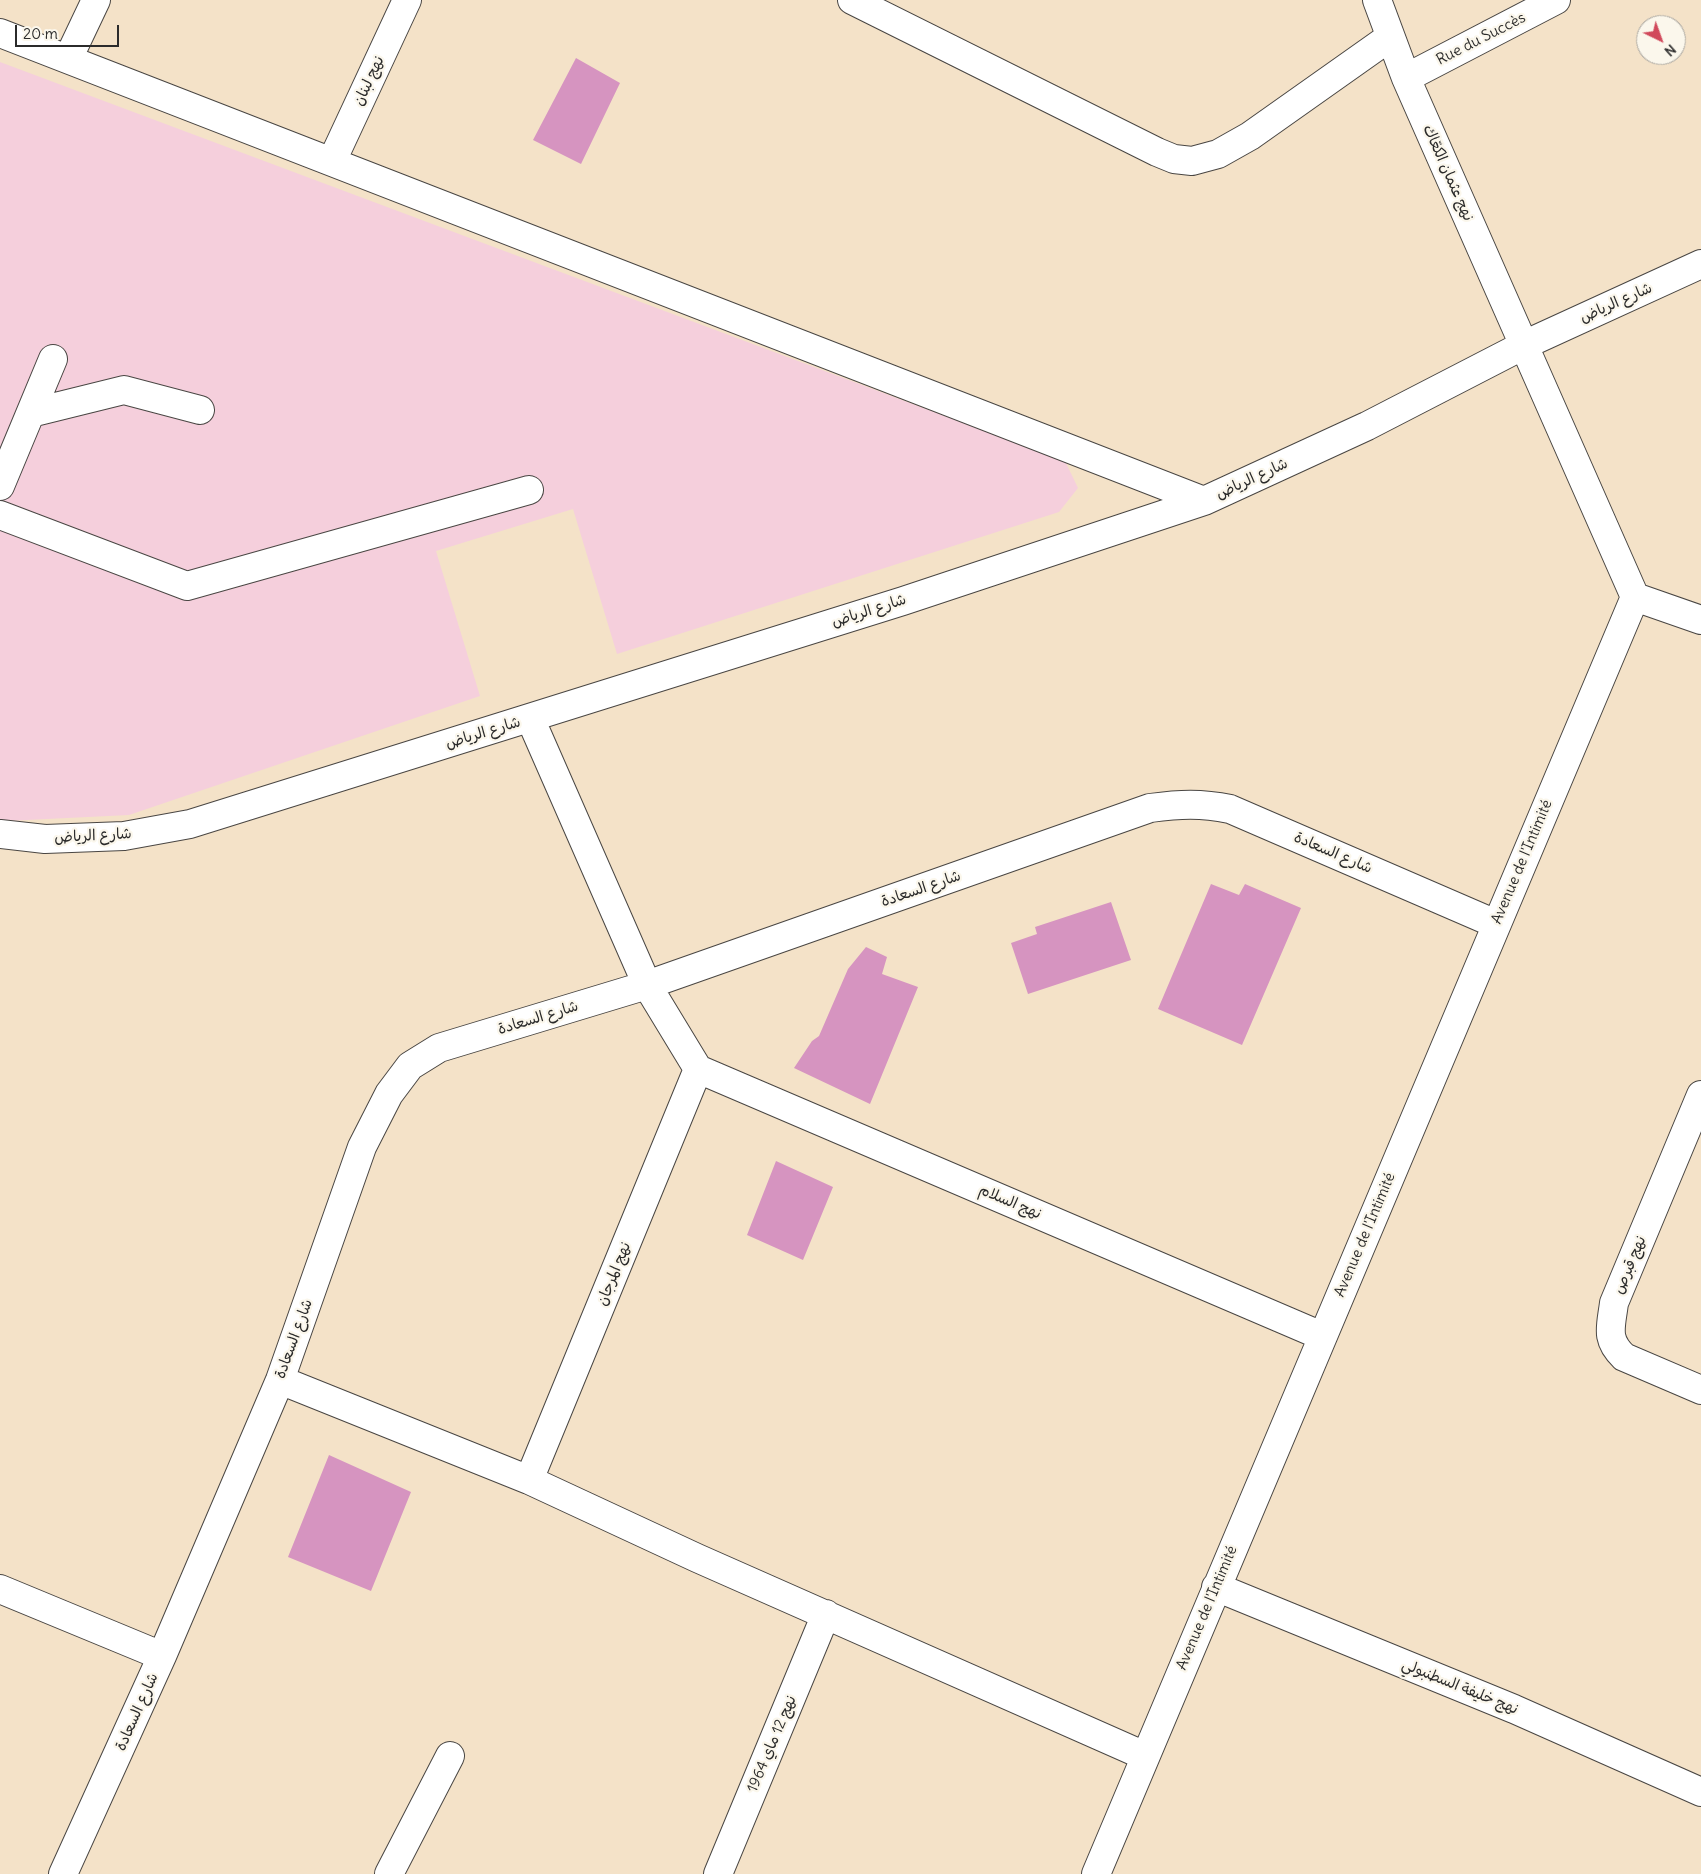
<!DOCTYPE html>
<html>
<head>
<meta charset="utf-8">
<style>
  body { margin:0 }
  #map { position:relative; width:1701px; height:1874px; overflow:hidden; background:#f4e2c8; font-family:Delius,sans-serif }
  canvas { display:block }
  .north { position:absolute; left:1636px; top:15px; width:50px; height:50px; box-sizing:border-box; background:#fbf7ec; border:1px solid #a8a59f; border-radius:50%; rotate:138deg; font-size:14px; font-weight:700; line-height:20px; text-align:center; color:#2b2b2b }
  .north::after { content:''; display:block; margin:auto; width:18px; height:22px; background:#d1495b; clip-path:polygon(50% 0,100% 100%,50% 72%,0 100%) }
  .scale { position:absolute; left:15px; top:25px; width:104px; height:22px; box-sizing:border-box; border:2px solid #2b2b2b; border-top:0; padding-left:6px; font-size:15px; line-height:18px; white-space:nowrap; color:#2b2b2b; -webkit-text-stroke:4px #fbf7ec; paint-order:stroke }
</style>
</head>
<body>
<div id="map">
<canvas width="1701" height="1874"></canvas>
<div class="north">N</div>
<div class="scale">20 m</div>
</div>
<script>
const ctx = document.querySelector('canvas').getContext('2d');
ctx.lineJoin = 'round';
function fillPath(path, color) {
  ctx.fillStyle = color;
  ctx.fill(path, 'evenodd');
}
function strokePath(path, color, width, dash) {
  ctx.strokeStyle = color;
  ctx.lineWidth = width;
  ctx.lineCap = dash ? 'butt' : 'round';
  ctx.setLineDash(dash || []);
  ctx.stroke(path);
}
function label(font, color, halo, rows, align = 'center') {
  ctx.font = font + ' Delius,"Playpen Sans Arabic",sans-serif';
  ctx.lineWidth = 4.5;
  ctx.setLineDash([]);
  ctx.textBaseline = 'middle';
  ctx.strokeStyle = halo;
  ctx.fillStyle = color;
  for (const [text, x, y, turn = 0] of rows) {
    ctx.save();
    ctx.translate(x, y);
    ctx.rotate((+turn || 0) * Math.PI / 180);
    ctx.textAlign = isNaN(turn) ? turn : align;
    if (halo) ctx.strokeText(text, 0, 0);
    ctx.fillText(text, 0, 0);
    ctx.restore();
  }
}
fillPath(new Path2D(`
  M0,62l1065,399 13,27 -19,24 -442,142 -44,-145 -137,42 44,145 -351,119 -123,6 -6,-1z`), '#f5cfdc');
fillPath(new Path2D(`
  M576,58l44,25 -39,81 -48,-24z
  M1211,884l28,11 6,-11 56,24 -59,137 -84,-36z
  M1111,902l20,58 -103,34 -17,-51 26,-9 -2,-7z
  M866,947l21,10 -5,17 36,13 -48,117 -76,-36 18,-27 7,-5 29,-67z
  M776,1161l57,26 -30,73 -56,-25z
  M329,1455l82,37 -40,99 -83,-34z`), '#d694c0');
const minor = new Path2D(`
  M852,0l305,152 17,7 18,2 26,-7 32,-18 140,-99
  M1377,0l29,78 229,519
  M0,33l1204,468
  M68,59l28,-59
  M1406,78l150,-78
  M332,161l75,-161
  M31,413l93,-23 76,20
  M0,486l53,-127
  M0,515l187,71 342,-96
  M1635,597l66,23
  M530,718l117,267 51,84
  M0,834l45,5 79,-3 66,-12 713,-223 301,-100 163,-75 157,-81 177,-81
  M698,1069l624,267
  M1701,1095l-87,208c-3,24 -9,36 10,54l77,33
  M280,1380l249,100 168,78 448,198
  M529,1480l169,-411
  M1216,1587l298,122 187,83
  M0,1589l162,67
  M63,1874l99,-218 118,-276 82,-233 27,-53 21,-28 29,-18 208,-63 503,-177c30,-4 51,-5 80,1l266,115
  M389,1874l61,-118
  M718,1874l108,-260
  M1096,1874l539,-1277`);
strokePath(minor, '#494643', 30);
strokePath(minor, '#fff', 28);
label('15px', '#2b2b2b', '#fbf7ec', [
  ["Rue du Succès",1481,39,-27],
  ["نهج لبنان",369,81,-65],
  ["نهج عثمان الكعّاك",1448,173,66],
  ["شارع الرياض",1616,303,-24],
  ["شارع الرياض",1252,479,-25],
  ["شارع الرياض",869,611,-18],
  ["شارع الرياض",483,733,-17],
  ["شارع الرياض",93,836,-3],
  ["شارع السعادة",1333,853,23],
  ["Avenue de l'Intimité",1522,862,-67],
  ["شارع السعادة",921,889,-19],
  ["شارع السعادة",538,1018,-17],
  ["نهج السلام",1010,1202,23],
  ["Avenue de l'Intimité",1365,1235,-67],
  ["نهج قبرص",1630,1265,-67],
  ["نهج المرجان",614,1274,-68],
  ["شارع السعادة",294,1339,-70],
  ["Avenue de l'Intimité",1207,1608,-67],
  ["نهج خليفة السطنبولي",1460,1687,22],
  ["شارع السعادة",137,1712,-66],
  ["نهج 12 ماي 1964",772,1744,-67]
]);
</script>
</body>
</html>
